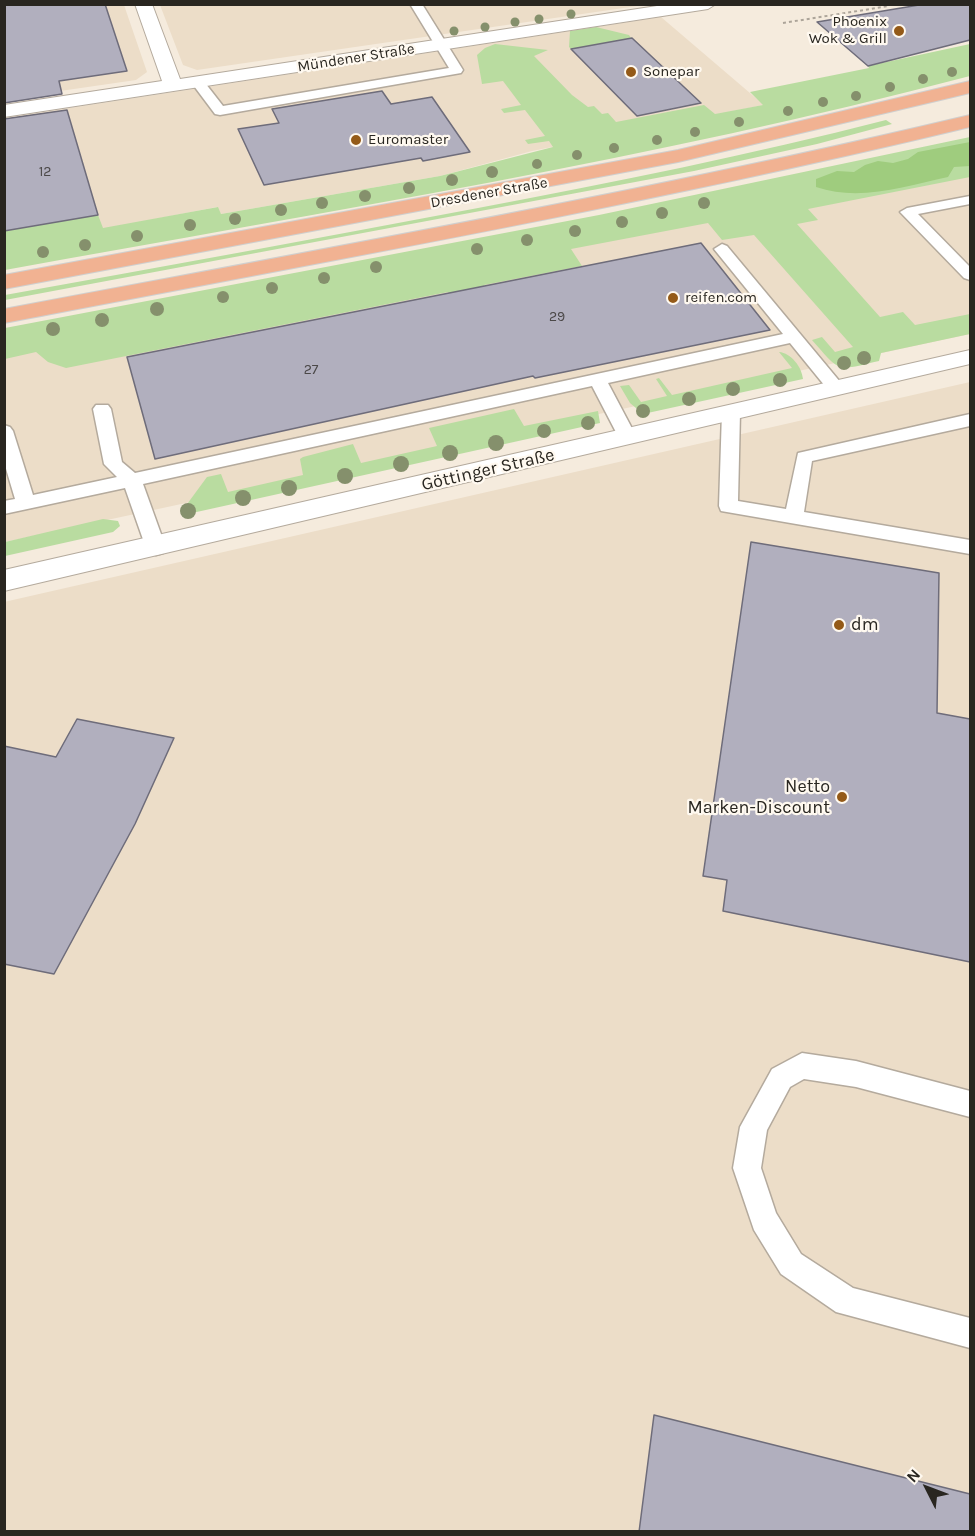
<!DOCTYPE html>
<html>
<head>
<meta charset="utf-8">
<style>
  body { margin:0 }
  #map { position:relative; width:975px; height:1536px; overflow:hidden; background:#f5ebdd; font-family:Karla,sans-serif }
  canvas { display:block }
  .frame { position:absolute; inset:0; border:6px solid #292620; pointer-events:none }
  .north { position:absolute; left:897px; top:1458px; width:60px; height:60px; -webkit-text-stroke:4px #fff9f0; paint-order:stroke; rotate:312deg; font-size:16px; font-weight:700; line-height:24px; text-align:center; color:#292620 }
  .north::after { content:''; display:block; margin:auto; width:21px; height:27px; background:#292620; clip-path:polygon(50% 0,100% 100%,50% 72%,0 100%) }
</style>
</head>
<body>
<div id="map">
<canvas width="975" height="1536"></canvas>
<div class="frame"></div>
<div class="north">N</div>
</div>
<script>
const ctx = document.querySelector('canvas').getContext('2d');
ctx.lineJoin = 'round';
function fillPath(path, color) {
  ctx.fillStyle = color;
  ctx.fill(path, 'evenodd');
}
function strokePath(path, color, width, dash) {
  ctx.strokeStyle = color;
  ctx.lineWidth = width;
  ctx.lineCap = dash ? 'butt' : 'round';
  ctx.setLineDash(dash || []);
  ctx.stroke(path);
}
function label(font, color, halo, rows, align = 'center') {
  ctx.font = font + ' Karla,sans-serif';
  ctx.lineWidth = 4.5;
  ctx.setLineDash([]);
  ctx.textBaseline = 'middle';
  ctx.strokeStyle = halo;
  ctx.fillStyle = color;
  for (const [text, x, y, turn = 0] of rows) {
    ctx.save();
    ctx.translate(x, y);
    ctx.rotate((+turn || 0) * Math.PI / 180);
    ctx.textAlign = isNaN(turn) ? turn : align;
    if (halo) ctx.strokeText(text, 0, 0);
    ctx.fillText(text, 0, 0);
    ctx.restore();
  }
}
fillPath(new Path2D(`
  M5,5h119l23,67 -11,8 -131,19z
  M160,5h484l-447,65 -14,-5z
  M661,17l103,88 -232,46 -92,25 -219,38 -4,-7 -212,41v-130z
  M970,171v163l-965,208v-197z
  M970,382v1149h-965l-1,-929z`), '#ecddc8');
fillPath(new Path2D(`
  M596,27l33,8 2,3 -60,11 -2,-2 1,-16z
  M495,44l53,6 -14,6 38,39 16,12 6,-1 8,8 6,-1 8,9 88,-17 11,9 48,-9 -13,-13 119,-24 -1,-2 102,-22v32c-317,84 -642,135 -965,194v-39l93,-16 5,13 115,-21 3,7 219,-38 113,-29 -4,-6 -21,3 -3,-4 20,-4 -20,-26 -21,3 -3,-4 20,-4 -18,-24 -21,3 -5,-29 8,-7z
  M886,120l6,4 -75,20 -123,27 -689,129v-5c157,-28 315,-57 473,-87 136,-26 273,-53 408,-88z
  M970,137v40l-162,32 10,11 -21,4 83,93 23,-5 12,13 55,-11v20l-89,19 -2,8c-43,10 -38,12 -67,-21l10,-3 13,15 18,-5 -99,-112 -32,5 -14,-17 -137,26 11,17 -98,19 34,64 -8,13 8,17 -18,4 -52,-91 -382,76 -18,-6 -12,-10 -31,7v-31l594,-113z
  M779,352c12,1 23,15 24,27l-160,35 -13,-11 -10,-17 9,-1 12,17 26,-6 -11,-17 3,-1 13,17 120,-27z
  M514,409l10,17 74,-15 2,12 -417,92 -1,-4 25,-34 14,-3 7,18 75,-17 -3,-16 3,-2 50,-13 8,19 76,-17 -8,-18z
  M103,519l15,2 2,5 -7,6 -108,24v-14z`), '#b9dca0');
fillPath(new Path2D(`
  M970,142v24l-16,1 -6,10c-43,9 -88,25 -132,10v-8l21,-8 17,1 11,-7 13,-4 15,2 15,-4 10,-7z`), '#9fcc7e');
const building = new Path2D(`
  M4,4h101l22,67 -68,10 3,13 -58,9z
  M925,4h45v36l-102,26 -51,-44z
  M632,38l69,65 -64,13 -66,-67z
  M382,91l9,13 41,-7 38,55 -47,9 -2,-3 -157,27 -26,-56 41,-6 -7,-14z
  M67,110l31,105 -94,16v-112z
  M701,243l69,87 -235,48 -2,-2 -378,83 -28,-102z
  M751,542l188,31 -2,140 33,6v243l-247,-51 4,-31 -24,-4z
  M77,719l97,19 -39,86 -81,150 -50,-10v-218l52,11z
  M654,1415l316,79v38h-331z`);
fillPath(building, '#b1afbe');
strokePath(building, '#6e6c7a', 1.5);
const lane = new Path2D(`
  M410,4h12l41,66 -2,3 -241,42 -5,-1 -24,-32 1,-3h10l21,27 226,-38z
  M970,196v8l-52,10 52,53v13l-6,-2 -64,-66 7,-4z
  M722,244l5,2 114,137 3,4 -3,4h-12l-39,-48 -182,40 28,53 -3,4h-12l-3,-4 -26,-50 -449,98 23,64 -3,5 -7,2 -7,-2 -3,-5 -21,-60 -121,26v-13l11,-2 -11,-37v-37l6,2 3,4 20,64 84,-18 -13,-13 -11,-55 3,-4h12l3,4 11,53 13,11 648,-139 -69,-85z
  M731,406l6,2 3,4 -2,89 48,8 12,-56 172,-39v12l-158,35 -8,51 166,28v14l-249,-43 -2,-5 3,-94 3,-4z
  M802,1053l54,8 114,30v26l-114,-30 -52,-8 -14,8 -23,43 -6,38 15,45 25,41 52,34 117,30v30l-134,-36 -55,-38 -27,-44 -21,-62 7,-41 32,-58z`);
const street = new Path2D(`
  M135,4h17l28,75 490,-75h46l-8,5 -704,108v-12l158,-24z
  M970,350v14l-966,227v-21z`);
const primary = new Path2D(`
  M970,81v12l-292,69 -674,127v-14l674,-125z
  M970,115v12c-319,77 -643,134 -966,196v-14c323,-61 647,-118 966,-194z`);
strokePath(lane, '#b4aa9d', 3);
strokePath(street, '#b4aa9d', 2);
strokePath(primary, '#d0cfce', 2);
strokePath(new Path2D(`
  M783,23l106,-17 -2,-2`), '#aca499', 2, [3, 3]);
fillPath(lane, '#fff');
fillPath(street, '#fff');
fillPath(primary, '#f1b292');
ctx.fillStyle = '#85906c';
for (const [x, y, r] of [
  [571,14,4.5],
  [539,19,4.5],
  [515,22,4.5],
  [485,27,4.5],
  [454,31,4.5],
  [952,72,5],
  [923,79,5],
  [890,87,5],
  [856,96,5],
  [823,102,5],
  [788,111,5],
  [739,122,5],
  [695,132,5],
  [657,140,5],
  [614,148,5],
  [577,155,5],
  [537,164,5],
  [492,172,6],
  [452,180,6],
  [409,188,6],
  [365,196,6],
  [322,203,6],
  [704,203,6],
  [281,210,6],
  [662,213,6],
  [235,219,6],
  [622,222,6],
  [190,225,6],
  [575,231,6],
  [137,236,6],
  [527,240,6],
  [85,245,6],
  [477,249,6],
  [43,252,6],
  [376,267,6],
  [324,278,6],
  [272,288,6],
  [223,297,6],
  [157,309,7],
  [102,320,7],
  [53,329,7],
  [864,358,7],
  [844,363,7],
  [780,380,7],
  [733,389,7],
  [689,399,7],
  [643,411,7],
  [588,423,7],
  [544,431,7],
  [496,443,8],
  [450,453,8],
  [401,464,8],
  [345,476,8],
  [289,488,8],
  [243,498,8],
  [188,511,8]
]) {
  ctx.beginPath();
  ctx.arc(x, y, r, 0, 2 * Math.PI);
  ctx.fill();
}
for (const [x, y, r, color] of [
  [899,31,6,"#945a18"],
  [631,72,6,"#945a18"],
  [356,140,6,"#945a18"],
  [673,298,6,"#945a18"],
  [839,625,6,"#945a18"],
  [842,797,6,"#945a18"]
]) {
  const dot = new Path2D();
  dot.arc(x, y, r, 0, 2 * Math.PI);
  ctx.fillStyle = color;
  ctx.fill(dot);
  strokePath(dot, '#fff9f0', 2);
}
label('14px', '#4b4848', null, [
  ["12",45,172],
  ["29",557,317],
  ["27",311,370]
]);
label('15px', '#292620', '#fff9f0', [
  ["Phoenix",887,22,"right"],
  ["Wok & Grill",887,39,"right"],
  ["Sonepar",643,72],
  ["Euromaster",368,140],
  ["reifen.com",685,298]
], 'left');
label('15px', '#292620', '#fff9f0', [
  ["Mündener Straße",356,58,-9],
  ["Dresdener Straße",489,193,-10]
]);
label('18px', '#292620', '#fff9f0', [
  ["Göttinger Straße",488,470,-13]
]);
label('18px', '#292620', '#fff9f0', [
  ["dm",851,625],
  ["Netto",830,787,"right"],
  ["Marken-Discount",830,808,"right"]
], 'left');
</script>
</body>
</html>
